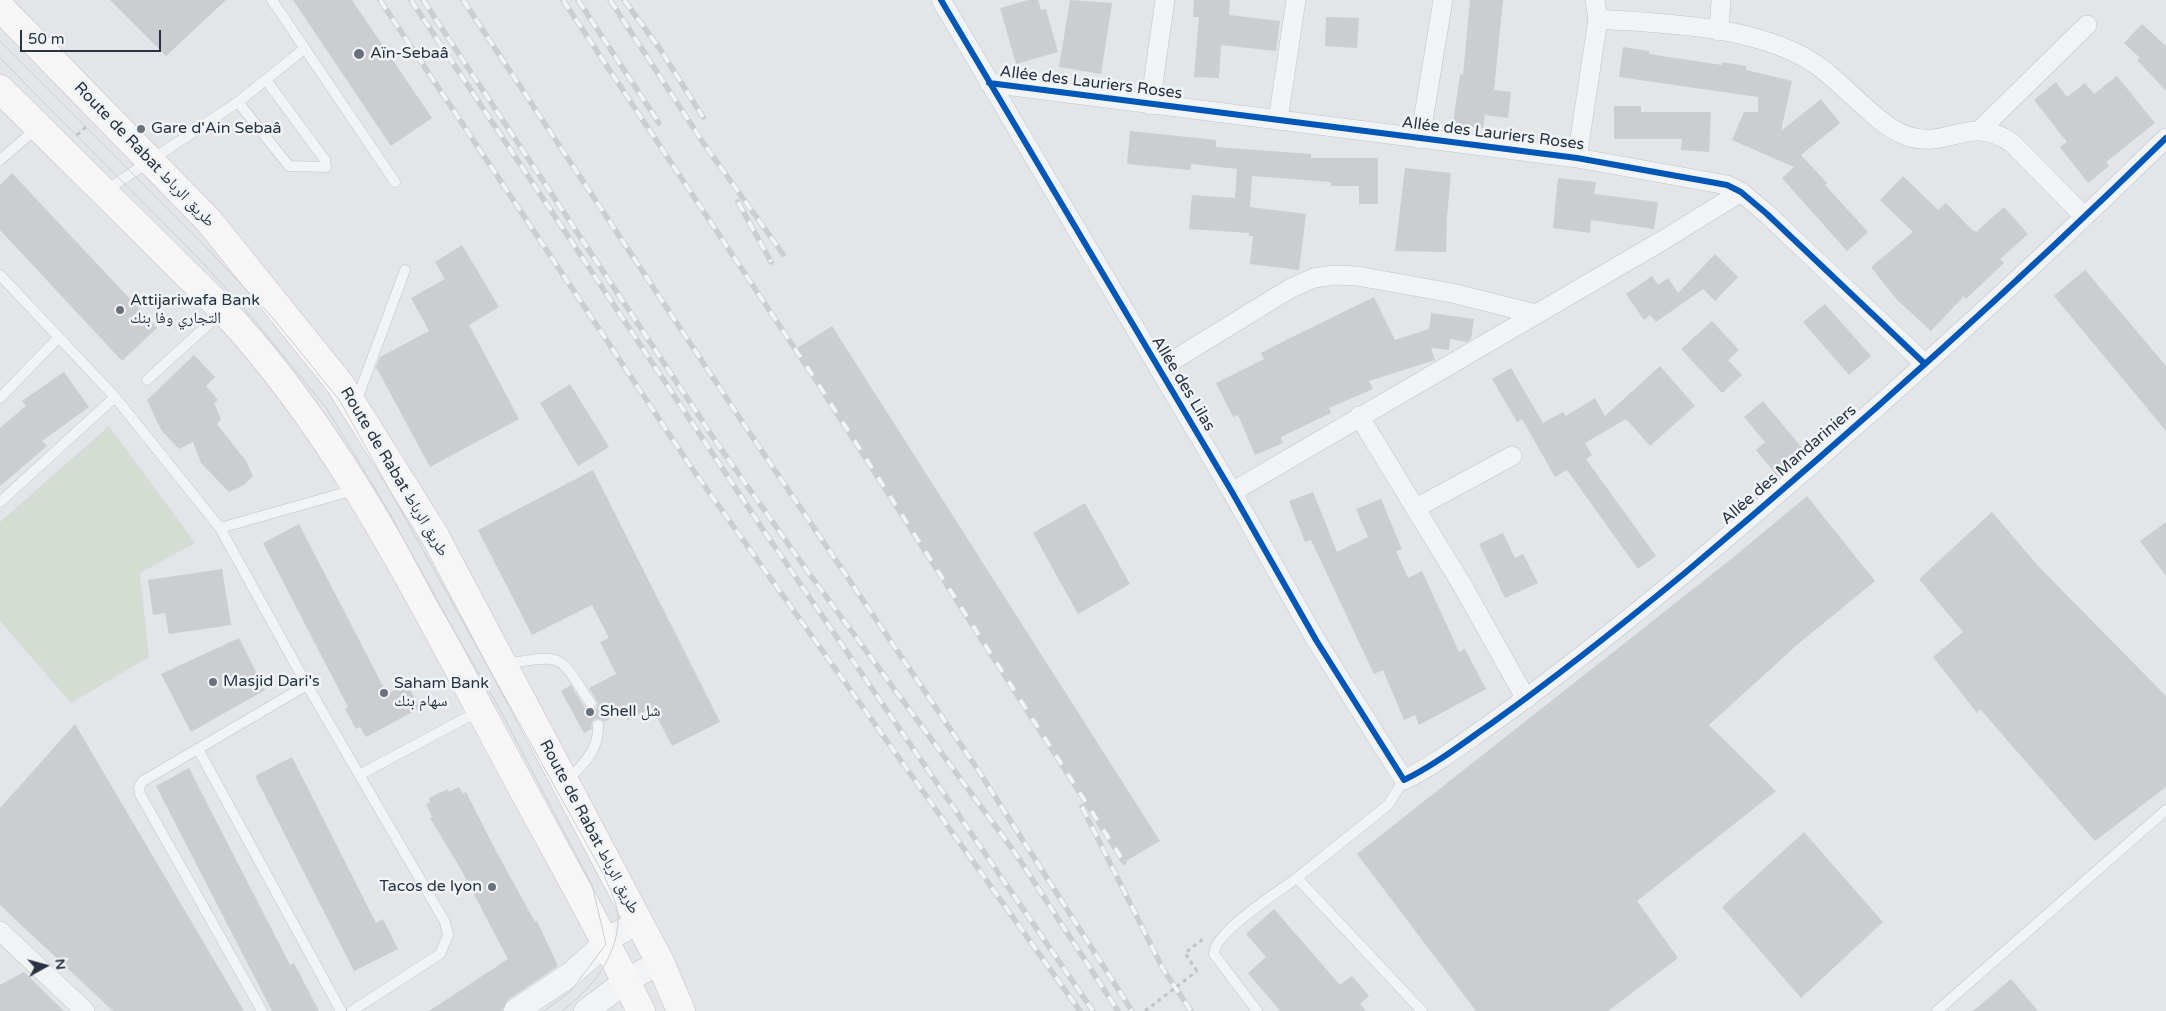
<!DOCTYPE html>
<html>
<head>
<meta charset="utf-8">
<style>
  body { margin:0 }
  #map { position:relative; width:2166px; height:1011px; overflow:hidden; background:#e3e5e8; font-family:"Varela Round",sans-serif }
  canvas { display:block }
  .north { position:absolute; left:20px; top:941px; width:50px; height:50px; -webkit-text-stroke:4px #f1f4f7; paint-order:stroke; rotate:83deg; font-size:14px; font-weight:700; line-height:20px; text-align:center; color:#293342 }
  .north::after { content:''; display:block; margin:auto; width:18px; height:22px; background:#293342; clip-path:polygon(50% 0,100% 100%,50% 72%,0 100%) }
  .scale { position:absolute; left:20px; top:30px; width:141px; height:22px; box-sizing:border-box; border:2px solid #293342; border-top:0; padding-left:6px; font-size:15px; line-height:18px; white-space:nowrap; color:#293342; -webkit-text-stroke:4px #f1f4f7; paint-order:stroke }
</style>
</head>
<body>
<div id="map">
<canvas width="2166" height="1011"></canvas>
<div class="north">N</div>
<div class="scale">50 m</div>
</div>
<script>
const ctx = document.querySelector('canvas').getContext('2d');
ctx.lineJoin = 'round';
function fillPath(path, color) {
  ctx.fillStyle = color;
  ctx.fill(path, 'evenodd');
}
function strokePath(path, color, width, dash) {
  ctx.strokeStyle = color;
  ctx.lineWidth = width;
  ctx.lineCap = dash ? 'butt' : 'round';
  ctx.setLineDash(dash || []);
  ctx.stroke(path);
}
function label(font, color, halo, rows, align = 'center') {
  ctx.font = font + ' "Varela Round","Noto Naskh Arabic",sans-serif';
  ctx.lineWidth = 5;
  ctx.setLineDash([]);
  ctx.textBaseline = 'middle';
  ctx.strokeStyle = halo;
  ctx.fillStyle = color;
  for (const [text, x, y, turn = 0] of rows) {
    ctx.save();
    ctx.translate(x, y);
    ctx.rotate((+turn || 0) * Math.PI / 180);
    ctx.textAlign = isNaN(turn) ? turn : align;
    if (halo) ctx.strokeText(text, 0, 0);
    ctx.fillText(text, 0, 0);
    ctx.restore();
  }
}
fillPath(new Path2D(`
  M109,426l86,117 -55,30 9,84 -78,46 -71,-82v-99z`), '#d4dcd3');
fillPath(new Path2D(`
  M110,0h116l-60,56z
  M293,0h59l80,118 -41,28z
  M1028,0h10l3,10 5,-1 12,43 -42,12 -16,-56z
  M1070,0l42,3 -11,71 -42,-7z
  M1194,0h36l-1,15 51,6 -4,30 -55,-6 -2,33 -25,-1 5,-60h-6z
  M1470,0h33l-9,90 17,2 -3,26 -23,-3 -2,13 -30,-4 7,-50 3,1z
  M1326,17l33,1 -2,30 -32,-2z
  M2142,24l24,22v45l-29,-31 3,-2 -16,-15z
  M1623,47l26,4v3l73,11v-3l24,4v4l46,11 -11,50 40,-32 19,24 -39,32 26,28 -2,2 43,47 -21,19 -65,-73 12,-11 -62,-27 12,-28h14v-15l-139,-20z
  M2117,76l38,47 -49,39 3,4 -21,17 -28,-36 7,-5 -33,-42 22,-18 11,15 18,-14 9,11z
  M1614,106h27v6h70l-2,40 -28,-2 1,-11h-68z
  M1130,131l86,9v7l95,7v4h67v46h-19v-18h-28v-4l-79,-6 -2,31 56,7 -7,56 -49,-6 3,-28h-4v-3l-60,-4 3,-34 43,3 2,-29 -46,-5 -1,6 -63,-6z
  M1405,168l46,5 -4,43 -1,36 -51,-1z
  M12,173l145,155 -35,33 -122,-131v-45z
  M1903,176l35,34 8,-7 26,27 4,2 28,-25 24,27 -28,25 4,4 -38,36 -2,-3 -33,35 -34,-31 -26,-33 42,-35 -33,-32z
  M1558,178l38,4 -2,12 64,8 -4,27 -63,-9 -1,13 -37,-5z
  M462,245l37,62 -30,18 50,94 -89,48 -54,-100 4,-10 49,-26 -18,-33 34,-19 -10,-17z
  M1715,254l23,23 -23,24 -12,-12 -47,33 -6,-7 -6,5 -18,-26 26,-18 6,9 10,-7 10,15z
  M2085,270l81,96v65l-112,-135z
  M1374,297l21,43 34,-11 2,-16 43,6 -3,20 -4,3 -17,-3 -1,11 -18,-2 4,12 -66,21 4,8 -44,19 2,5 -50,24 2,6 -28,12 -17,-40 -5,2 -17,-34 48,-24 -3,-6 25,-13z
  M1825,304l46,52 -22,19 -46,-53z
  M1712,321l27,29 -11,10 14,15 -20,18 -41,-44z
  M832,326l328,515 -34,20 -329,-513z
  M194,355l21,22 -9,9 12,14 -4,3 7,16 -4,5 29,37 7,15 -9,9 -15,7 -28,-29 -8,-21 -14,7 -18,-19 -14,-30z
  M1660,366l35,40 -45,40 -24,-27 -41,24 7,12 -6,4 70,97 -18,13 -71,-99 -12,7 -33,-58 -5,3 -25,-43 19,-11 32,55 20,-11 3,4 29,-18 10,18z
  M64,372l25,35 -47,34 5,5 -47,40v-58l26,-22 -4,-5z
  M570,384l39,63 -31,19 -38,-63z
  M1763,401l44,53 -28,24 -23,-28 9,-8 -21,-25z
  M593,470l127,252 -48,24 -20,-38 -24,12 -5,-9 -19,11 -3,-3h-6l-3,3 -1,7 -7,4 -23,-42 10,-6 14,23 7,3 5,-3 1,-5 -9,-15 27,-14 -16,-32 9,-4 -17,-33 -60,30 -54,-105z
  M1313,492l24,60 31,-15 -12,-28 25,-10 21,50 -6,2 12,27 14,-7 37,81 6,-3 21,40 -67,36 -4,-10 -11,5 -21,-50 -9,4 -63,-134 -6,2 -16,-41z
  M1807,496l68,85 -77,63 -89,81 67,66 -139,110 41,57 -70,53h-132l-119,-157 373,-294z
  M1085,503l45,81 -52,30 -45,-81z
  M1992,512l48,56 126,128v91l-71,54 -115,-132 -3,4 -44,-56 30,-25 -44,-53z
  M2166,522v54l-26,-35z
  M299,524l88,170 20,-10 13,24 -54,29 -6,-10 -4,2 -11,-20 3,-2 -85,-164z
  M1503,533l12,25 8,-4 15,29 -33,15 -26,-54z
  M222,569l9,56 -62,9 -4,-21 -12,2 -5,-35z
  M239,638l26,52 -74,42 -30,-58z
  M75,724l169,287h-131l-113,-106v-97z
  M292,757l84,166 7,-4 15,30 -44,22 -99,-195z
  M189,768l101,197 4,-2 25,48h-47l-116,-225z
  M459,787l4,7 3,-2 30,59 39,71 2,-1 21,45 -50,34 -6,11h-73l79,-52 -49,-93 -29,-48 2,-1 -6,-13 4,-2 -1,-4 19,-9 1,3z
  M1804,832l79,90 -82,76 -79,-91z
  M1274,909l66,76 12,-9 17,20 -9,8 6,7h-86l-32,-38 18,-16 -20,-23z
  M24,972l40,39h-64v-26z
  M2011,979l27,32h-65z`), '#cbcdd0');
const service = new Path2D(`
  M272,0l123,182
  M238,102l51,64 37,1 -1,-7 -59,-80
  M0,160l37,-32
  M105,191l133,-89 66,-53
  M0,275l115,122 105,131 87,157 138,237 3,13 -8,19 -88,57
  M147,380l76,-69
  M0,398l58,-60
  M356,402l49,-132
  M0,502l115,-105
  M220,528l134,-38
  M506,664c60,-10 52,-10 85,40
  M198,749l143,262
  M359,775l120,-64
  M1404,780l-16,25 -91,73 125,133
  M567,781c16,-17 32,-30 31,-56
  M262,1011l-122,-217 -1,-7 4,-6 164,-96
  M1257,1011l-43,-57c-1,-21 65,-63 83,-76
  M1937,1011l229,-201`);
const minor = new Path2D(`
  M941,0l291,492 84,148 88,140c31,-15 59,-37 88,-57 67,-48 131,-99 194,-151 165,-139 326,-283 480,-434
  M1598,19c69,5 162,6 220,47 27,19 60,60 89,70 41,14 63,-23 105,7l72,73
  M1719,31l2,-31
  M989,83l588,75 150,27 14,7 26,22 158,150
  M1150,105l15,-105
  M1278,120l18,-120
  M1981,129l106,-104
  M1420,139l23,-139
  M1577,158l21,-139 -3,-19
  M1159,369l132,-81 23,-10 20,-3 23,1 95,17 84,21
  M1359,416l102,167 65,116
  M1232,492l433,-253 76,-47
  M1416,508l96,-52
  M0,931l85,80`);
const tertiary = new Path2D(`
  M516,1011l55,-37 44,-39 24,-13
  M586,1011l40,-30 34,-19`);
const primary = new Path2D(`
  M0,7l209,214 131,163 95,152 225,426 21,49
  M0,89l224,222c113,121 188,272 266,417 50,95 103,187 151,283`);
strokePath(service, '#c1c3c6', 11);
strokePath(minor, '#c1c3c6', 20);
strokePath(tertiary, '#c1c3c6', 25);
strokePath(primary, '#bfc2c6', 29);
strokePath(new Path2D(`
  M77,135l10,-9
  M1197,971l-12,-18 18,-14`), '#c2c3c8', 3, [4, 4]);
strokePath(service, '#f2f3f5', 10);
strokePath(minor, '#f2f3f5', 19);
strokePath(tertiary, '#f2f3f5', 24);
strokePath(primary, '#f6f6f7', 28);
strokePath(new Path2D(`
  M0,41l203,203 69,73 68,84 265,476c4,11 13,28 13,40 1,38 -27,73 -56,94
  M0,58l202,204 54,60 71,87 61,101 51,95 59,101 94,179 14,59 -36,48 -26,19`), '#cbcdd0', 1);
const rail = new Path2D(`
  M380,0l311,467 389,544
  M411,0l353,531 329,480
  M423,0l296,446 89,126 208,282 102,157
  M463,0l282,426 233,344 154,241
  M563,0l252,379 309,483
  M578,0l81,123
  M610,0l94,144 79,110
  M624,0l36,49 43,68
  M738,202l33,60
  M1082,807l81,162 28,42`);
strokePath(rail, '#cbcdd0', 5.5);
strokePath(rail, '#f1f4f7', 4, [11]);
strokePath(new Path2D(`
  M1145,1011l52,-40`), '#c2c3c8', 3, [4, 4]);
strokePath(new Path2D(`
  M941,0l291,492 84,148 88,140c31,-15 59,-37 88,-57 67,-48 131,-99 194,-151 165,-139 326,-283 480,-434
  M989,83l588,75 150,27 14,7 26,22 158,150`), '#0057b8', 6);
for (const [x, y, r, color] of [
  [359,54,6,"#6a717c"],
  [141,129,5,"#6a717c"],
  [120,310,5,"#6a717c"],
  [213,682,5,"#6a717c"],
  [384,693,5,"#6a717c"],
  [590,712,5,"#6a717c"],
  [492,887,5,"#6a717c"]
]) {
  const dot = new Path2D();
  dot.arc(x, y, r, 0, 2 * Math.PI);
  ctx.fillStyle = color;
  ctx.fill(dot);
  strokePath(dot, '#f1f4f7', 2);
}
label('16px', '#293342', '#f1f4f7', [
  ["Aïn-Sebaâ",370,54],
  ["Gare d'Ain Sebaâ",151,129],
  ["Attijariwafa Bank",130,301],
  ["التجاري وفا بنك",130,319],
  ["Masjid Dari's",223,682],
  ["Saham Bank",394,684],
  ["سهام بنك",394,702],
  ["Shell شل",600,712],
  ["Tacos de lyon",482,887,"right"]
], 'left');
label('16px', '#293342', '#f1f4f7', [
  ["Allée des Lauriers Roses",1091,83,7],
  ["Allée des Lauriers Roses",1493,134,7],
  ["Route de Rabat طريق الرباط",144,155,46],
  ["Allée des Lilas",1183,384,59],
  ["Allée des Mandariniers",1789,465,-41],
  ["Route de Rabat طريق الرباط",394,472,59],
  ["Route de Rabat طريق الرباط",589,827,62]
]);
</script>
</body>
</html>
